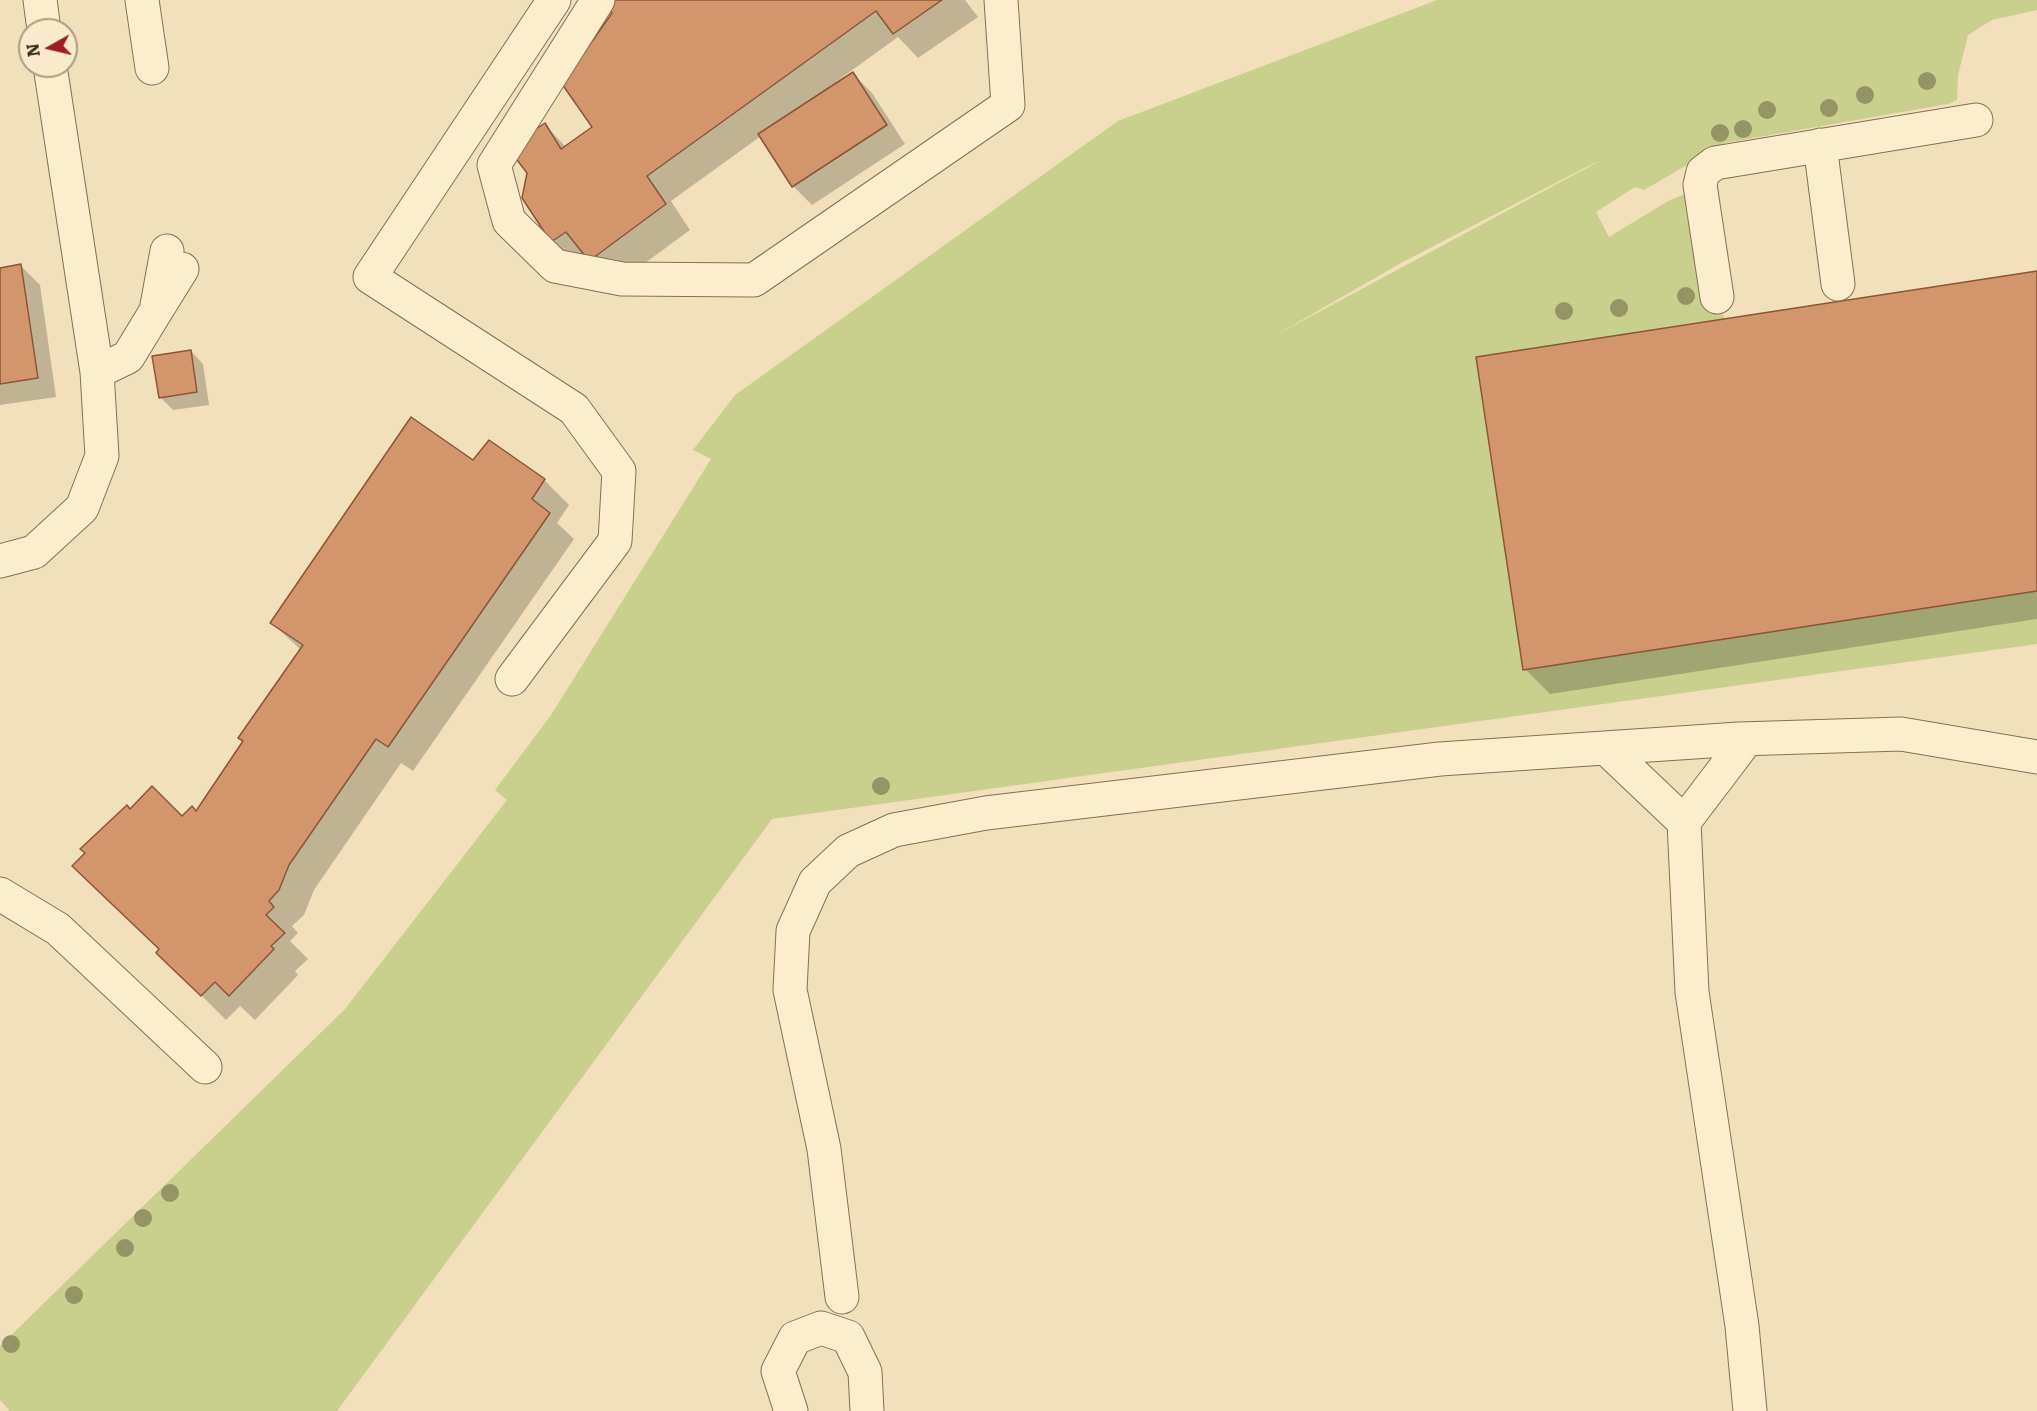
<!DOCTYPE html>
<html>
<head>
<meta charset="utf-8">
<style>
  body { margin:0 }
  #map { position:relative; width:2037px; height:1411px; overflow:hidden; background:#f1e0ba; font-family:Literata,serif }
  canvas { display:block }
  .north { position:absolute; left:18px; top:18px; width:60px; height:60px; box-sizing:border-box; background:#f8eaca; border:2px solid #ab9c83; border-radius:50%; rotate:262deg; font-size:16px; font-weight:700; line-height:24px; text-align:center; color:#372719 }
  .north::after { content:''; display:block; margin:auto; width:21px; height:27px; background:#9d1e22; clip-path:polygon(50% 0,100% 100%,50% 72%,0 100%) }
</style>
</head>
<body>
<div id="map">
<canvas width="2037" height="1411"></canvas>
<div class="north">N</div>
</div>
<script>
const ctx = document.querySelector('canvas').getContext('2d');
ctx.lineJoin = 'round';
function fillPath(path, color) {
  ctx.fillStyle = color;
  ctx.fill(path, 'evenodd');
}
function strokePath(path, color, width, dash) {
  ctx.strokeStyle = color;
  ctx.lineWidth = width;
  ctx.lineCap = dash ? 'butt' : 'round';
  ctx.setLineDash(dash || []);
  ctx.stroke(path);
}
fillPath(new Path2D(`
  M1437,0h600v10l-45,10 -24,15 -10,40 -1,25 -9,4 -223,39 -81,47 -9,-3 -39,25 13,25 59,-36 19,-8 22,25 15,101 -248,38 48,313 513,-79v53l-1265,175 -435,592h-327l-10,-11v-54l345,-337 162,-209 -12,-10 56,-75 160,-256 -18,-9 42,-55 383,-274zM1596,162v1l-320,172 125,-72z`), '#c9d08e');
fillPath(new Path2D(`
  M612,0h353l13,17 -60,41 -20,-21 -61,44 2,2 14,-9 19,19 33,51 -93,61 -19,-19 -32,-50 -90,65 19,29 -75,55 -38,-19 -25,-25 -7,-116 21,22 28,-20 20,-114z
  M21,266l19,19 16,112 -56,8v-136z
  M2037,273v346l-487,75 -25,-25z
  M191,351l12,13 6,41 -36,5 -13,-13z
  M474,462l70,18 25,25 -12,18 17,16 -161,232 -12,-8 -87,127 -10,25 -12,11 6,7 -8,8 18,18 -13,12 3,4 -43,45 -15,-14 -14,14 -43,-43 -97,-124 44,-43 52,8 15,-6 104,-162 -29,-27z`), '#0003');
const building = new Path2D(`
  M610,0h332l-49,34 -17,-23 -229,165 19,28 -77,57 -23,-29 -15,10 -29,-44 5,-25 -19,-25 37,-25 16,26 31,-22 -30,-43 50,-71 -7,-6z
  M853,72l34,53 -95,62 -34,-53z
  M21,264l17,114 -38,6v-116z
  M2037,271v320l-514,79 -47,-313z
  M191,350l6,42 -38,6 -7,-42z
  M411,417l62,43 16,-20 56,39 -13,20 18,14 -162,234 -12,-8 -87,126 -10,25 -10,11 5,6 -8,8 19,18 -14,13 3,3 -45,47 -14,-14 -14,14 -45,-43 3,-4 -87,-83 13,-13 -5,-4 47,-44 3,4 22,-23 30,30 10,-10 4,5 47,-70 -5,-3 65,-93 -33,-22z`);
fillPath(building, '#d3956c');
strokePath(building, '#8a5637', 1.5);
const minor = new Path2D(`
  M40,0l4,30
  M142,0l10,68
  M598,0l-104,165 15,56 46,45 67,13 132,1 254,-175 -7,-105
  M50,66l47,306 31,-15 28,-46
  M1820,145l18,139
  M167,251l-11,60 26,-42
  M1717,297l-17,-112 3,-13 12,-9 261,-43
  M0,561l34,-9 48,-44 20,-52 -5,-84
  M512,679l103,-138 4,-70 -45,-62 -204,-132 184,-277
  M1606,748l78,74 63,-83
  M1684,822l8,170 50,334 8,85
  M0,894l58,35 147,138
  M842,1297l-18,-148 -34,-159 3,-59 22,-49 33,-31 46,-21 92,-17 454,-54 299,-20 162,-5 136,23
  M791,1411l-13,-40 17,-33 26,-10 27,9 17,35 2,39`);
strokePath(minor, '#896f53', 35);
strokePath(minor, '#fcedcd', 33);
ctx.fillStyle = '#949464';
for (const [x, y] of [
  [1927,81],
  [1865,95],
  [1829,108],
  [1767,110],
  [1743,129],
  [1720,133],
  [1686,296],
  [1619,308],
  [1564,311],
  [881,786],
  [170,1193],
  [143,1218],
  [125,1248],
  [74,1295],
  [11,1344]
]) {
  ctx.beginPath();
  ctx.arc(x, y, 9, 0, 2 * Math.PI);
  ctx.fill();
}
</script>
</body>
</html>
